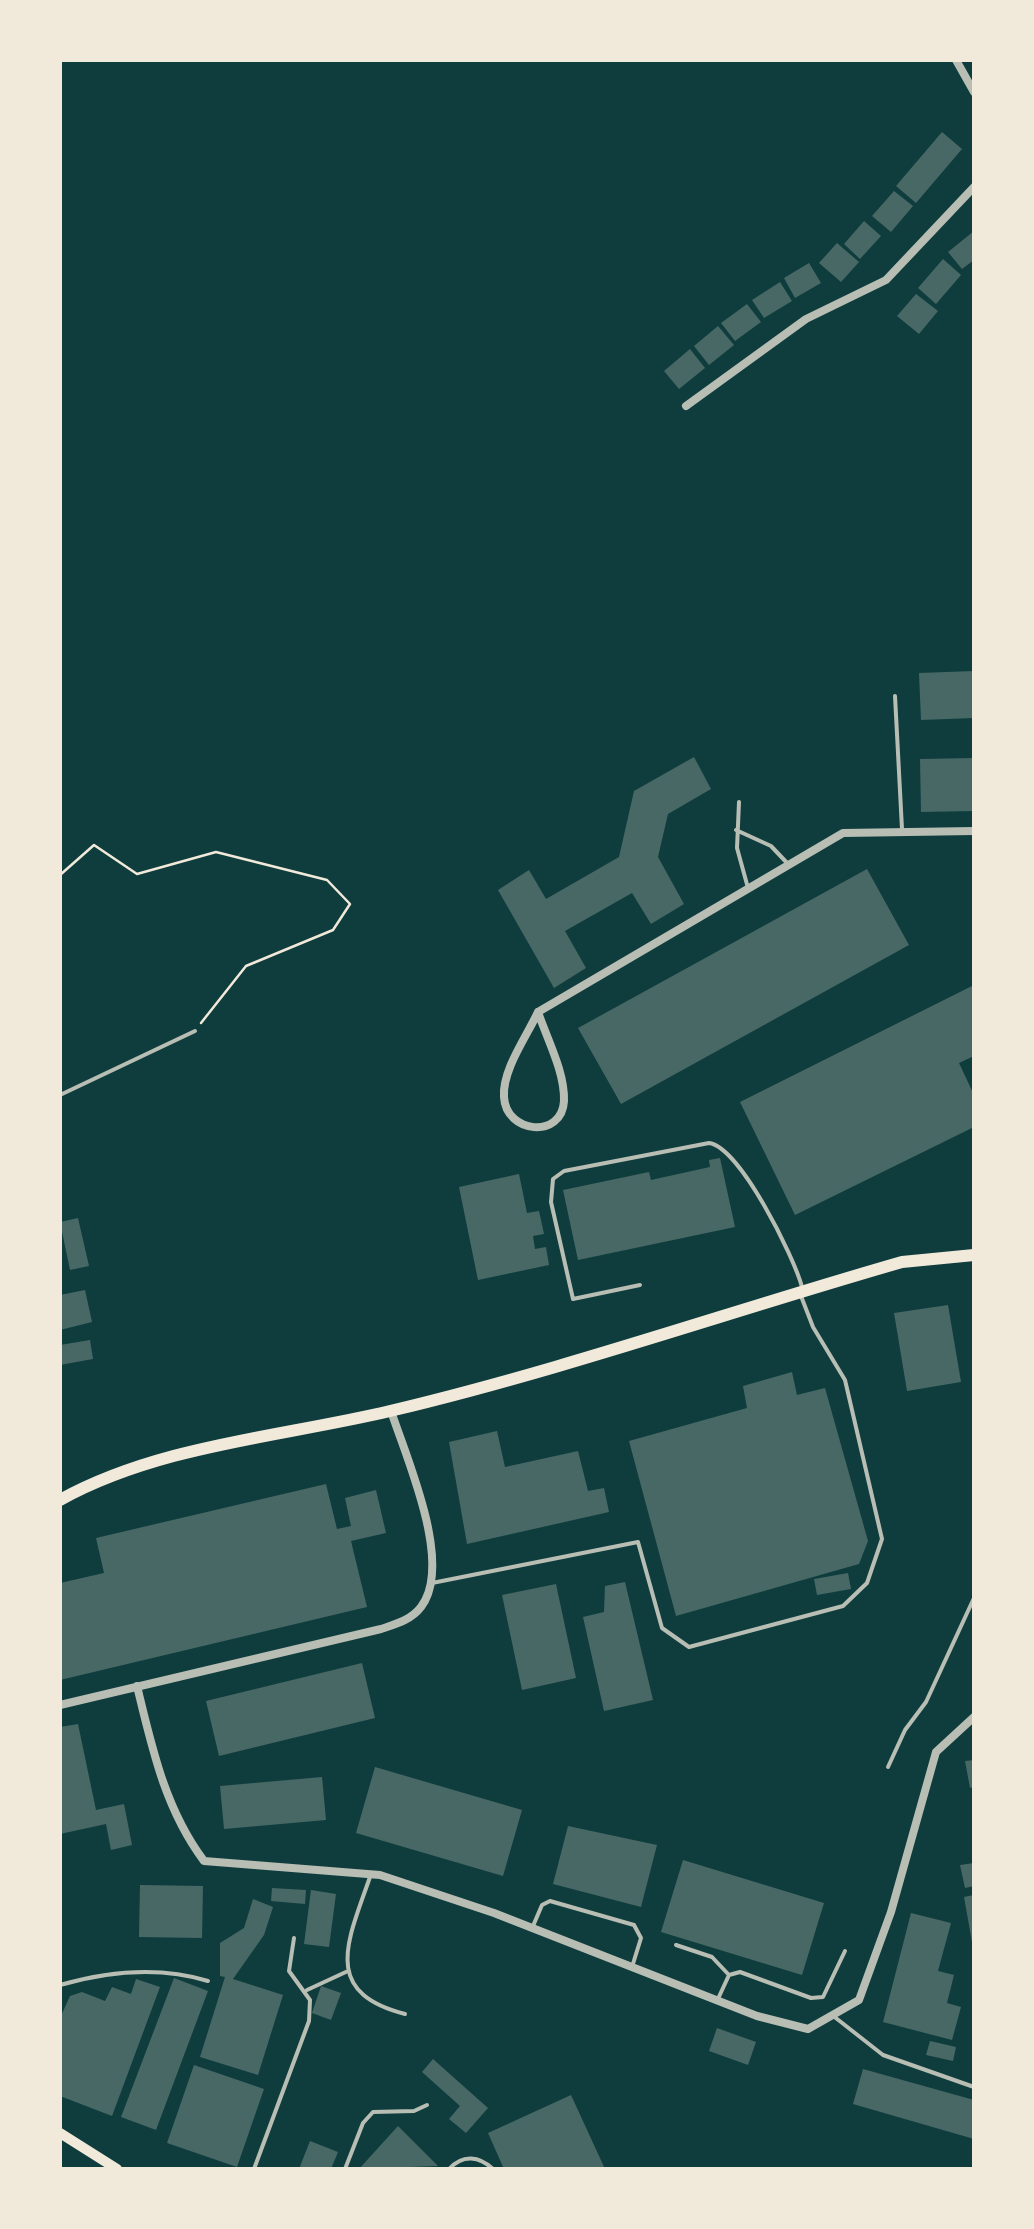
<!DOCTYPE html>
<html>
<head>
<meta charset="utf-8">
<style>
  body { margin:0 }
  #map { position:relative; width:1034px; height:2229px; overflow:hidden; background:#0f3d3e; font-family:Lato,sans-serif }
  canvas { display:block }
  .frame { position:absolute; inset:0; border:62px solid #f1e9da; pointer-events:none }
</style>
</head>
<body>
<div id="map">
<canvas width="1034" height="2229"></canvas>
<div class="frame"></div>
</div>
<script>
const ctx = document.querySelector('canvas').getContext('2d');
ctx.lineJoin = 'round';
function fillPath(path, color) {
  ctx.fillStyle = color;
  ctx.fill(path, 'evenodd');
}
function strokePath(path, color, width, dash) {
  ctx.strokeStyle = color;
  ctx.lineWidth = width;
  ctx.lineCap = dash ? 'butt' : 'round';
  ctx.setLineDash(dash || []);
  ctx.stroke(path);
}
fillPath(new Path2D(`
  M942,132l20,17 -46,54 -20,-17z
  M894,191l19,15 -22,26 -19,-16z
  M864,221l17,15 -21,23 -16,-15z
  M974,231v29l-12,9 -14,-17z
  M837,243l22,19 -18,20 -22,-19z
  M943,259l18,16 -25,29 -18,-16z
  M809,263l12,20 -26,15 -11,-20z
  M780,282l12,19 -28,17 -12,-18z
  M916,294l22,17 -19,23 -22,-18z
  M747,304l14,18 -26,19 -14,-18z
  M718,326l16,19 -25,20 -15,-19z
  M690,349l15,19 -26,21 -15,-18z
  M974,671v47l-53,2 -2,-47z
  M694,757l17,32 -43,25 -10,43 26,47 -33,20 -19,-31 -67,38 21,37 -32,20 -56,-98 31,-20 17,29 73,-42 15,-66z
  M974,758v53l-53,1 -1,-53z
  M867,869l42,76 -288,159 -43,-76z
  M974,985v71l-15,7 15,32v32l-179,88 -55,-113z
  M720,1158l15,69 -157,33 -15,-70 86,-18 2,8 59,-13 -1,-7z
  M519,1174l8,39 12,-2 5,23 -11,2 2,13 11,-2 3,18 -71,15 -19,-93z
  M78,1218l11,48 -19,4 -10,-48z
  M85,1290l7,32 -32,8v-35z
  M948,1305l13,77 -54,9 -13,-78z
  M90,1340l3,19 -33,6v-20z
  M792,1372l5,23 28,-7 43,153 -9,23 -183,52 -47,-175 118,-33 -4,-22z
  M497,1431l8,36 73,-16 10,40 16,-3 5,24 -142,32 -18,-102z
  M326,1484l11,45 14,-3 -6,-28 31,-8 10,43 -35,8 16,66 -307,73v-97l44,-10 -8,-35z
  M848,1573l3,16 -34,6 -3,-16z
  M625,1582l28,118 -49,11 -21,-94 21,-5 1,-26z
  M556,1584l20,94 -54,12 -20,-95z
  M362,1663l13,55 -156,38 -13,-55z
  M78,1724l18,86 28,-6 8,41 -21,5 -5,-26 -46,10v-107z
  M974,1760v27l-4,1 -5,-27z
  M375,1767l147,43 -19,66 -147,-43z
  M322,1777l4,43 -102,9 -4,-43z
  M568,1826l89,19 -16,62 -88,-23z
  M683,1860l141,43 -22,72 -141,-43z
  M974,1863v23l-9,2 -5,-23z
  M140,1885l63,1 -1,52 -63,-1z
  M272,1888l34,2 -1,14 -34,-3z
  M311,1890l25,4 -7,53 -25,-3z
  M974,1895v47h-2l-8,-45z
  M253,1899l20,8 -9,28 -31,44 50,16 -25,80 -58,-18 25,-80 -5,-1v-33l24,-15z
  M911,1913l40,10 -13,48 16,4 -7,28 14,4 -9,33 -69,-18z
  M174,1978l34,13 -52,139 -35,-13z
  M136,1979l24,8 -48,129 -52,-20v-78l10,-22 12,-4 23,9 7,-14 19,7z
  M321,1986l20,7 -10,27 -19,-7z
  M717,2028l39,14 -8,23 -39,-14z
  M930,2041l26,6 -3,14 -27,-6z
  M433,2059l55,49 -22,25 -17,-14 11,-13 -38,-34z
  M194,2065l70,24 -27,78 -70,-24z
  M863,2069l111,31v39l-121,-35z
  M571,2095l34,74h-101l-16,-36z
  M398,2126l40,40 -79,3z
  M310,2141l28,11 -7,17h-32z`), '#486865');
strokePath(new Path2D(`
  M60,875l34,-30 43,29 79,-22 111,28 23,24 -17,26 -87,36 -45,57`), '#f1e9da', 2.5);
strokePath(new Path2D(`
  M895,696l7,133
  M739,802l-2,46 11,40
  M736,830l35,16 18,19
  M60,1095l135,-64
  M640,1285l-67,14 -22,-97 2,-23 11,-8 145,-28c31,4 85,114 93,144
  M432,1583l206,-41 24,86 27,19 154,-41 24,-23 15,-44 -37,-159 -32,-53 -12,-31
  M888,1767l17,-37 21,-28 48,-104
  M371,1874c-22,65 -52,118 34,140
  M533,1926l9,-21 8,-4 84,24 7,13 -9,29
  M676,1945l36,12 17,18
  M60,1985c49,-14 99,-19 148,-4
  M307,1990l41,-19
  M717,2001l12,-26 11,-3 71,26 12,-1 22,-46
  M832,2015l51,40 91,32
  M254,2169l55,-148 1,-21 -21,-29 5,-33
  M345,2169l18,-46 10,-11 41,-1 13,-6
  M449,2169c14,-15 30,-13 44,0`), '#b8beb3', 4);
strokePath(new Path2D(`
  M956,60l18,32
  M686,406l120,-87 80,-39 88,-93
  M538,1012c-11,24 -36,58 -34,85 2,37 58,42 60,4 1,-29 -17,-62 -26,-89l305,-179 131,-2
  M137,1686c15,62 28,123 67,175l176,14 114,38 263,103 51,13 51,-29 32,-88 45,-160 38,-35
  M60,1705l321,-76c15,-5 30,-9 40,-22 33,-43 -15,-150 -30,-196`), '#b8beb3', 8);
strokePath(new Path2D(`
  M60,2133l57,36`), '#f1e9da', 10);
strokePath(new Path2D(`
  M60,1500c99,-55 221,-63 330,-89 173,-41 341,-100 512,-149l72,-7`), '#f1e9da', 12);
</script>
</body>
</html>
